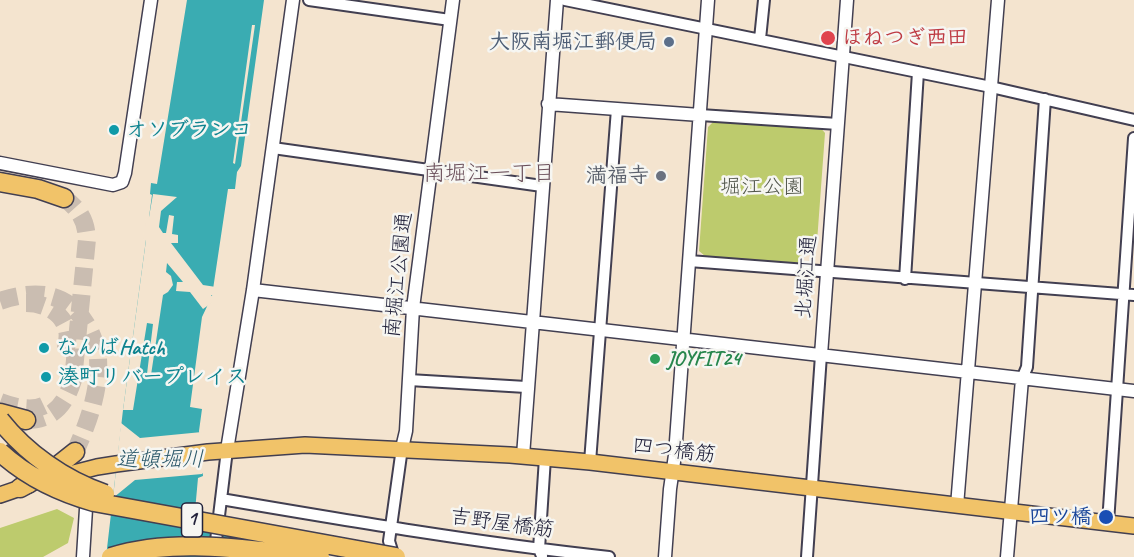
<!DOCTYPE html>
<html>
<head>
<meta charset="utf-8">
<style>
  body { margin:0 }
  canvas { display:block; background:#f4e4cf }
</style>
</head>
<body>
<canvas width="1134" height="557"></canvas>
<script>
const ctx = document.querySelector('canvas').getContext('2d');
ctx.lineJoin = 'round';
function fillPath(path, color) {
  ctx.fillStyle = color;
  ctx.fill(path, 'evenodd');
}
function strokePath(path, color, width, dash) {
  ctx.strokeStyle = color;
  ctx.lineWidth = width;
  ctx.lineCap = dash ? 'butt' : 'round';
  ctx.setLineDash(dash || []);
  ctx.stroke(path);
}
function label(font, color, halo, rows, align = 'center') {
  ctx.font = font + ' Caveat,"Klee One",sans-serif';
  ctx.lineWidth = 5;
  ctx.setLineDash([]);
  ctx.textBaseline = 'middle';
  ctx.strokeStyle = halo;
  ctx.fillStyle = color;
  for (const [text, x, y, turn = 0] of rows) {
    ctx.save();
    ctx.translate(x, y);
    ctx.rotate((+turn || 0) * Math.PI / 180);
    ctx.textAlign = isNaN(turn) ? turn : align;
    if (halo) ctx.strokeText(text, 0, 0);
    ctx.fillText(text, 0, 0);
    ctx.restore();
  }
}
fillPath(new Path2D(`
  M713,122l107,5 5,6 -8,109 -16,-1 -1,22 -95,-7 -6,-5 9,-124z
  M57,509l17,9 -6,25 -25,14h-43v-29z`), '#bdcb6d');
fillPath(new Path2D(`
  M187,0h77l-23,166 -4,6 -2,17h-7l-16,107 -10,21 -12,90 12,2 -3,22 4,45 -5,2 -3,33 5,9 68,11 -5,26h-157l17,-147 29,-215 -2,-1 1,-11 6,1z`), '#3aacb2');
fillPath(new Path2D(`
  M252,25h3l-20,139 -2,-1z
  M153,194l24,3 -16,14 -2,16 4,6h3l3,-18 5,1 -2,18 6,1v8h-7l32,42 13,2 -1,8h-4l3,4 -1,3 -10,7 -13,-17 -14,-1 1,-9h6l-16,-19 -1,9 5,4 2,9 -5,7 -5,3 -12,80 -4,-1 6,-50 -6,-1 -14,87h-10l23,-170 -3,-1 3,-20 3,-2z
  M121,423l19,15 62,-6 4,37 -4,5 -67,6 -22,18z`), '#f4e4cf');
strokePath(new Path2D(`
  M0,301c36,-12 68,-10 88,26 5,9 9,21 10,31 2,33 -10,65 -23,94
  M26,303c17,0 36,8 41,27 2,7 -1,16 -2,24
  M0,402c13,5 32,10 45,3
  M26,420c27,0 39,-15 47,-40l14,-141c-1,-19 -8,-30 -23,-41`), '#cabdb1', 18, [18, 9]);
const minor = new Path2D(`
  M309,0l141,20
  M565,0l426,87 143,33
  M760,39l4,-39
  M700,115l138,9
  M273,148l269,38
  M689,261l445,34
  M905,279l13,-207
  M1022,379l5,-12 18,-268
  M409,380l117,7
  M590,462l27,-353
  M221,499c129,22 258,44 388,58
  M1108,523l26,-385
  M542,556l-3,-7 6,-91
  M214,557l13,-107
  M394,557l-5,-16 13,-93
  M807,557l14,-202`);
const tertiary = new Path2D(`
  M548,104l152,11
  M0,163l113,22 9,-3 3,-9 26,-173
  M253,290l881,101
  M821,355l26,-355
  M402,448l4,-17 7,-123 40,-308
  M227,450l26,-160 40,-290
  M523,456l34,-456
  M957,506l41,-506
  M83,557l4,-64
  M665,557l5,-68 5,-34 33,-455
  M1007,557l15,-178`);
const primary = new Path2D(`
  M58,477l39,-10 19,-3 92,-12 97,-7 205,10 80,7 544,64
  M0,495l29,-10`);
const motorway = new Path2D(`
  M0,182l38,7 26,9
  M0,413l26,7
  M20,488l31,-17 24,-19`);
strokePath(minor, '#423f51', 14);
strokePath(tertiary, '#423f51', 15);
strokePath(primary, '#423f51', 18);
strokePath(motorway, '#423f51', 21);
strokePath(minor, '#fff', 10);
strokePath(tertiary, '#fff', 12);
strokePath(primary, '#f1c369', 15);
strokePath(motorway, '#f1c369', 18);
const motorwayBridge = new Path2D(`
  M0,420c26,33 64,60 105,74
  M0,452c27,25 59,40 94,50l302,55
  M111,557c67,-21 141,-6 209,0`);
strokePath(motorwayBridge, '#423f51', 21, []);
strokePath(motorwayBridge, '#f1c369', 18);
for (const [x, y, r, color] of [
  [828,38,8,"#e0444e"],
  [669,42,6,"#5c6f8a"],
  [114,130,6,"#0f9aa8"],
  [661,176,6,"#6b7280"],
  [44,348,6,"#0f9aa8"],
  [655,359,6,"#2e9e5b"],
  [46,377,6,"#0f9aa8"],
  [1106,517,8,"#1a4fb4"]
]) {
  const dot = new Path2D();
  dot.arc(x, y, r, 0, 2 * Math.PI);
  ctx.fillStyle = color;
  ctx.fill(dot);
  strokePath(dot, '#f6f6f2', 2);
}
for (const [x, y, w] of [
  [192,520,21]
]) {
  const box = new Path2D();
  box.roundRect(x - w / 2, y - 17, w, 34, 4.5);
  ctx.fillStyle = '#f6f6f2';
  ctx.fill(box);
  strokePath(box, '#22223b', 1.5);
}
label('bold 20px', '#22223b', null, [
  ["1",192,520]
]);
label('bold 21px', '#be3a42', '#f6f6f2', [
  ["ほねつぎ西田",842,38]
], 'left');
label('bold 21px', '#4e5e75', '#f6f6f2', [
  ["大阪南堀江郵便局",657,42]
], 'right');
label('bold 21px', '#0d838f', '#f6f6f2', [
  ["オソブランコ",126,130],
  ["なんばHatch",56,348],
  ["湊町リバープレイス",58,377]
], 'left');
label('bold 21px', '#5b616d', '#f6f6f2', [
  ["満福寺",649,176]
], 'right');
label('21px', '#50554a', '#f6f6f2', [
  ["堀江公園",762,187]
]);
label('21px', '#22223b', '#f6f6f2', [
  ["南堀江公園通",399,275,-84],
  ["北堀江通",807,277,-86],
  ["四つ橋筋",674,451,7],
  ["吉野屋橋筋",502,524,8]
]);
label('bold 21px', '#27864d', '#f6f6f2', [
  ["JOYFIT24",667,359]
], 'left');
label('bold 21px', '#164399', '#f6f6f2', [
  ["四ツ橋",1092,517]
], 'right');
label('22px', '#6a4f5a', '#f6f6f2', [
  ["南堀江一丁目",489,174]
]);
label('italic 22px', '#2c596b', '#f6f6f2', [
  ["道頓堀川",160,460]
]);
</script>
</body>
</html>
